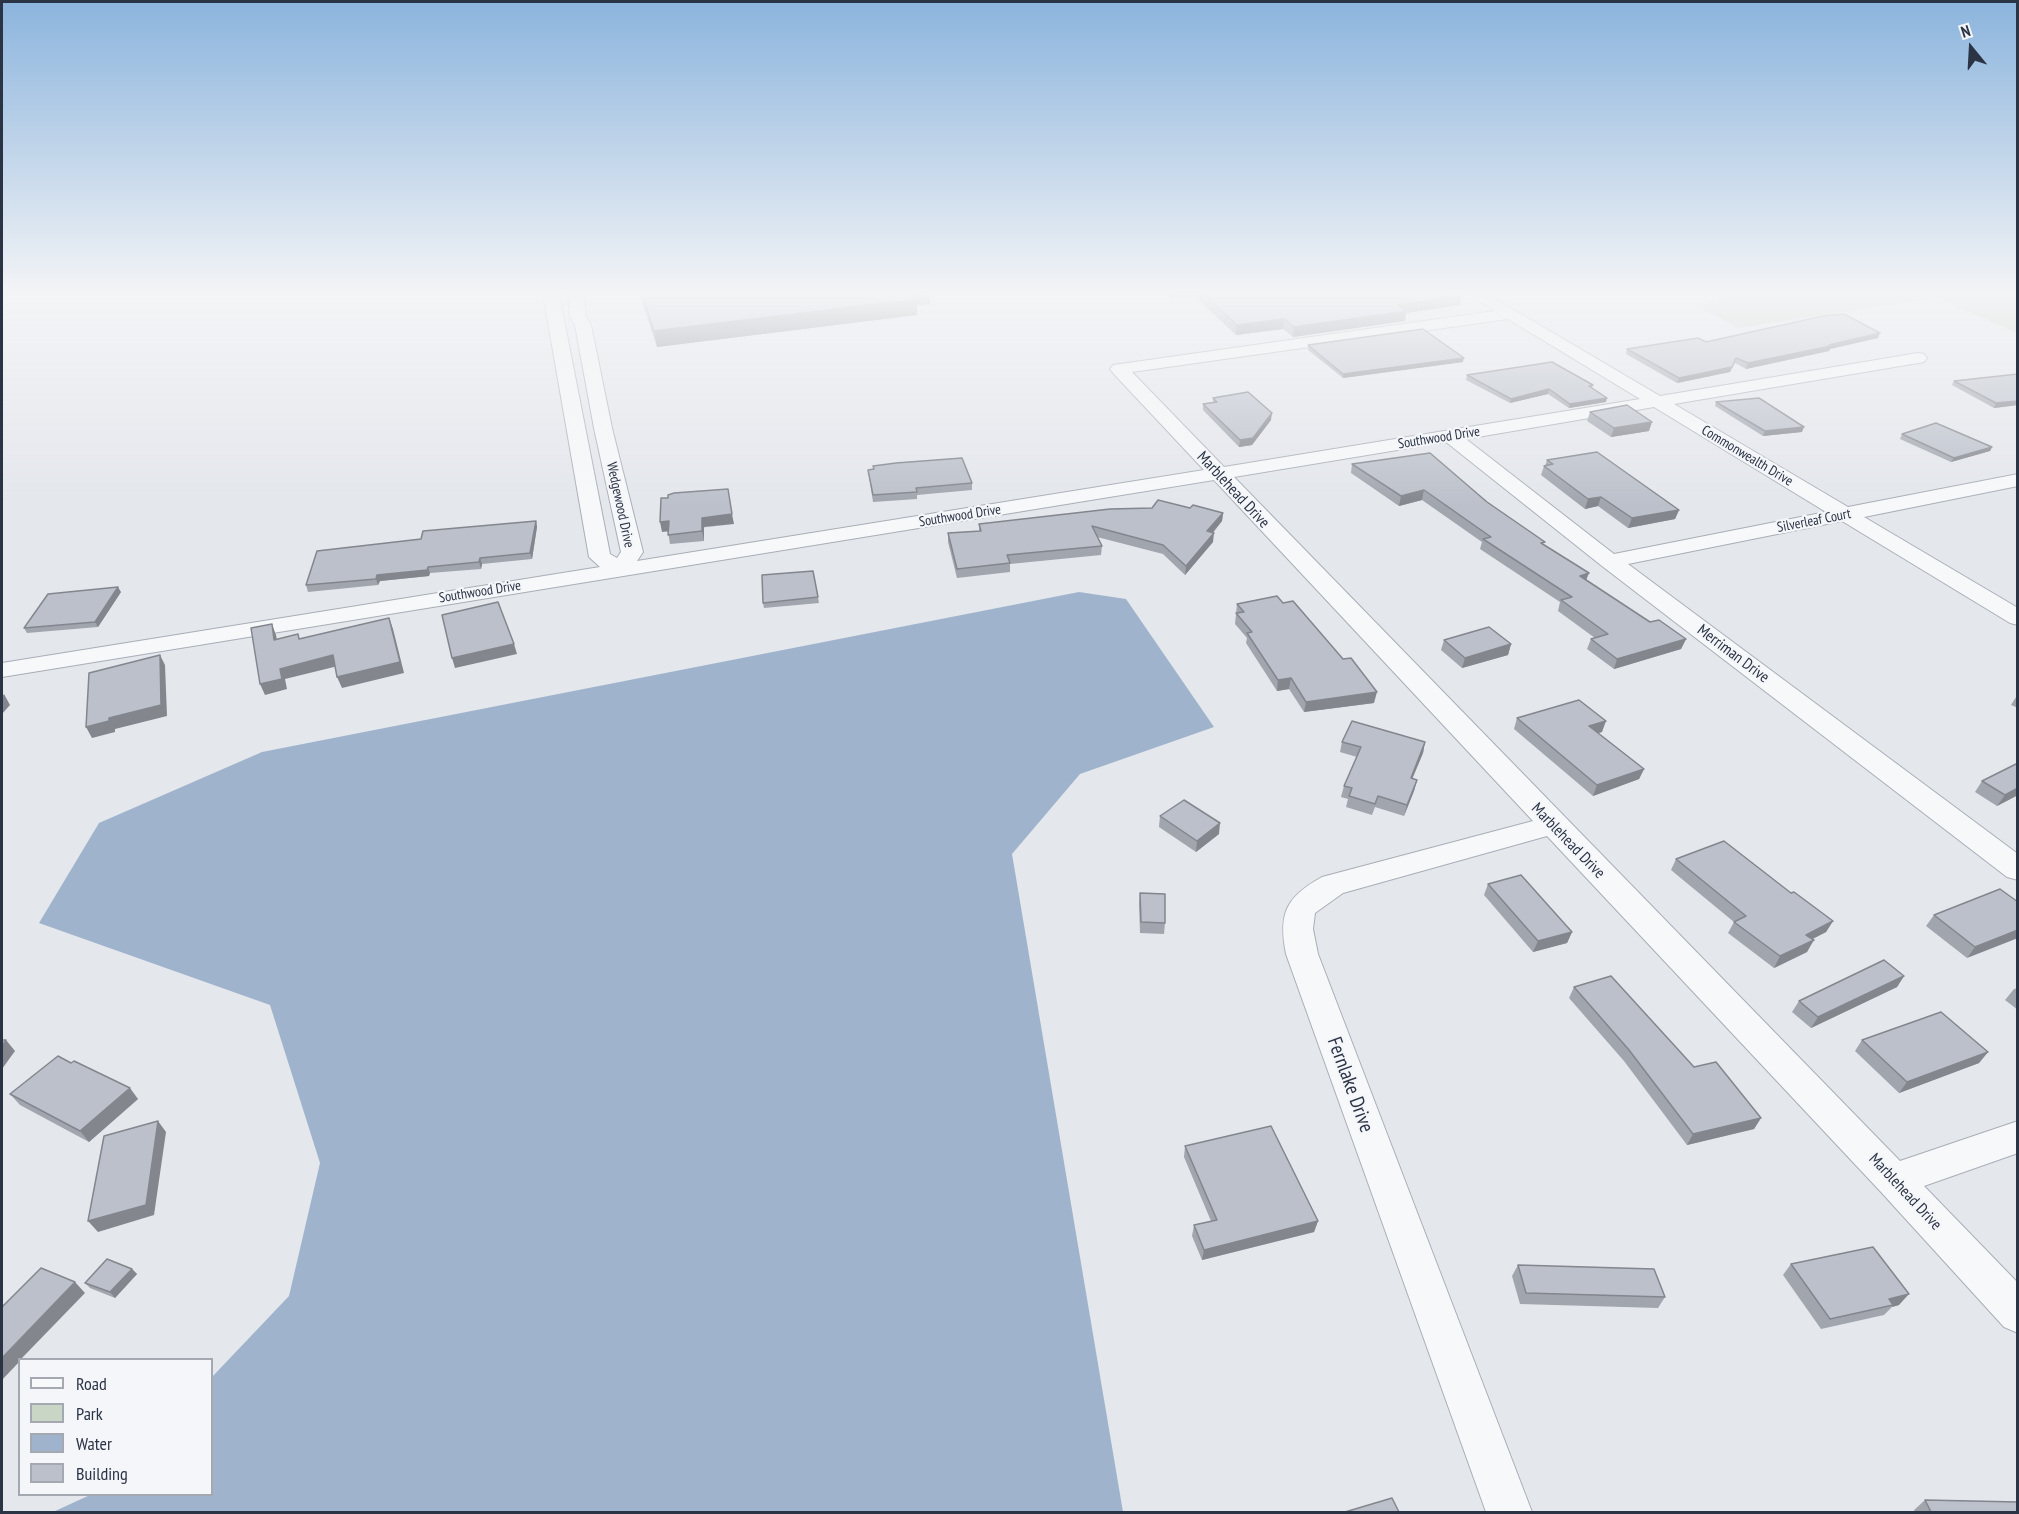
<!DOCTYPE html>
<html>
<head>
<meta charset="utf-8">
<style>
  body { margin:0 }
  #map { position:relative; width:2019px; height:1514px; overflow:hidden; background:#e4e7ec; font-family:"PT Sans Narrow",sans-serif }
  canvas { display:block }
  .frame { position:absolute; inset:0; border:3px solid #2b3445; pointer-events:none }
  .legend { position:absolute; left:18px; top:1358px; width:195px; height:138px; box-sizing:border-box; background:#f4f6f9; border:2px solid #a4a8b1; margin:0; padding:8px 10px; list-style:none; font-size:18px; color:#2b3445 }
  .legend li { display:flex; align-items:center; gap:12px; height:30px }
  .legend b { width:30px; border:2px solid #a4a8b1 }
  .north { position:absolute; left:1941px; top:18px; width:60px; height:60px; -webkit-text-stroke:4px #f4f6f9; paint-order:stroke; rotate:342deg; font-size:16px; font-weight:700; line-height:24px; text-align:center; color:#2b3445 }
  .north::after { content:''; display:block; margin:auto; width:21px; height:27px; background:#2b3445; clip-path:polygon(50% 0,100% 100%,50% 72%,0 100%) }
</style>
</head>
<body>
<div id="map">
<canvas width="2019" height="1514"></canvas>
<div class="frame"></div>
<ul class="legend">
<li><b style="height:8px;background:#f7f8fa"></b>Road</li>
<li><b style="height:16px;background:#c9d6c5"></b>Park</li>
<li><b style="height:16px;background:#9fb4cc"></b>Water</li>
<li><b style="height:16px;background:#bbc0ca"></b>Building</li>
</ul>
<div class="north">N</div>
</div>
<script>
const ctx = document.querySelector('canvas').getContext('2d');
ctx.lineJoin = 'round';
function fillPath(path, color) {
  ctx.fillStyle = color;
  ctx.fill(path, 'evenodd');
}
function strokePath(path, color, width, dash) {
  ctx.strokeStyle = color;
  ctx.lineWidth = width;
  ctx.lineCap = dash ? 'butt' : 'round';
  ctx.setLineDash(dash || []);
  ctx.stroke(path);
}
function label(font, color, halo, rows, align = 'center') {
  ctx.font = font + ' "PT Sans Narrow",sans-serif';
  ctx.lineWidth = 4.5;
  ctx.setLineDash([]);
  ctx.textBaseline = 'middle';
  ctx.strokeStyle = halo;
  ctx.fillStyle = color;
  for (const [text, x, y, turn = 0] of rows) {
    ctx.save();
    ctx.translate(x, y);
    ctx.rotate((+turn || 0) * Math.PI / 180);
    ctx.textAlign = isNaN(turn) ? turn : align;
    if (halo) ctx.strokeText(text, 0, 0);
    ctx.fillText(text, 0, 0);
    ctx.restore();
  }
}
fillPath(new Path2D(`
  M1719,294h298v39l-81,-35 -198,30 -39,-21 24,-9z`), '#c9d6c5');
fillPath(new Path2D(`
  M1079,592l47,7 88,128 -134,47 -68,80 111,658h-1070l37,-17 122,-1v-117l77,-81 31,-133 -50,-158 -231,-82 60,-100 163,-71z`), '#9fb4cc');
const street = new Path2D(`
  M543,294h16l51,260 7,4 4,-6 -27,-124 -19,-103 -5,-8 -2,-23h16l2,23 5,8 21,103 31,124 -6,9 567,-91 -91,-97 -3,-4 3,-4 382,-54 -26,-17h18l173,102 258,-43 6,1 3,4 -3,4 -6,1 -244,41 174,103 170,-33v12l-154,31 154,91v17l-8,-2 -168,-102 -214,43 390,290v26l-11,-3 -405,-311 -156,-124 -212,35 666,684 118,-40v32l-94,33 94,97v50l-14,-6 -123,-135 -334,-356 -204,57 -28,20 -2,16 5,25 214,558h-46l-200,-558c-8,-41 0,-57 36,-77l211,-56 -319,-341 -1212,197v-14l598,-96 -11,-10zM1508,319l132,80 -416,68 -92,-95zM1654,407l172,105 -212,42 -148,-115z`);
strokePath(street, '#a9aeb7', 2);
fillPath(street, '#f7f8fa');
fillPath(new Path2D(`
  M641,294h288l1,10 -13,1v10l-260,32 -14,-42z
  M1166,294h294v11l-54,8 -1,8 -112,16 -10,-8 -47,6 -42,-39 -22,2z
  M1878,338l-48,11 -1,2 -83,18 -11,-6 -5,9 -53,11 -51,-29 1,-5 79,-7z
  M1308,345l155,17 -120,16 -35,-28z
  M2018,374v31l-24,3 -42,-23 2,-4z
  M1467,375l126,10 -1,3 14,14 -37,6 -21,-14 -38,9 -44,-23z
  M1213,398l58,22 -19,25 -13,2 -36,-37v-6l10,-2z
  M1716,402l86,30 -39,4 -48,-30z
  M1590,412l59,19 -38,6 -24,-16z
  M1902,434l90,13 -2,4 -39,11 -51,-23z
  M1547,460l132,50 -4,9 -47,9 -30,-22 -13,3 -44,-34 3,-9h1z
  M1352,464l135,38 57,43 42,35 64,42 36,17 -5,10 -67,20 -27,-20 4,-10 4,-1 -37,-27 2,-9 -80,-53 2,-7 -60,-42 -23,6 -48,-33z
  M868,470l104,13v7l-55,5v4l-44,3z
  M1190,508l33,5 -1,8 -9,12v9l-28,33 -22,-21 -66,-17 5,9 -1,9 -91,9v8l-53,6 -9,-36v-9l31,-2v-7z
  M536,521l1,6 -5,32 -50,5 -1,5 -51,4 -1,3 -49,5 -2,4 -70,7 -2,-7 115,-46z
  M734,524l-30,3v14l-34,3 -2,-13 -6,1z
  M121,592l-23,35 -71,6 -3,-5z
  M818,597l1,6 -55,5 -1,-5z
  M1237,604l137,99 -70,9 -15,-23 -12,2 -31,-48 1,-5 -12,-14z
  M1444,640l67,4 -3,11 -46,13 -21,-18z
  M2018,694v14l-7,-3z
  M1517,718l85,14 -4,1 46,36 -5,10 -46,17 -79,-67z
  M1342,742h83l-2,11 -11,26 5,1 -3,11 -10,25 -29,-9 -3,8 -26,-8 2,-8 -7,-2 3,-11 13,-29 -17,-5z
  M2018,763v32l-21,11 -22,-14 7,-11z
  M1160,816l59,18 -23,18 -37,-25z
  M1676,859l115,34 42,28 -7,11 -14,7 -5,13 -33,16 -46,-35 6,-11 -63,-52z
  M1488,884l84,48 -5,11 -34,9 -49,-57z
  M1140,893l25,30 -1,11 -24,-1 -1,-29z
  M2018,902l-51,56 -41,-32 8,-11z
  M1904,976l-7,11 -86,41 -19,-16 7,-11z
  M1574,987l120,80 67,51 -7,11 -67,16 -63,-84 -55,-63z
  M2018,988v22l-13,-10 9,-11z
  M1862,1040l126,12 -9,11 -80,30 -44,-42z
  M10,1094l128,5 -49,43 -69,-37z
  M1185,1146l133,75 -4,11 -112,28 -10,-24 2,-11 17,-4 -27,-64z
  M1791,1264l108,41 -7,2 -8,8 -63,14 -38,-54z
  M1518,1265l147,32 -7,11 -138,-4 -8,-28z
  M132,1269l5,5 -22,24 -25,-10 -5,-5z
  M1925,1500l93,12h-103l-1,-2z`), '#a1a5ae');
fillPath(new Path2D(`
  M910,294h19l1,10 -13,1v10l-260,32 -3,-16z
  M1172,294h22v2l-22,2z
  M1462,295l-2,10 -54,8 -1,8 -112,16 1,-10 103,-22z
  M1284,319l-1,10 -47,6 1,-10z
  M1880,333l-2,5 -48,11 -1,2 -83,18 2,-6z
  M1464,358l-1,4 -120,16v-4z
  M1736,358l-6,14 -53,11 2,-5z
  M1549,389l-1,5 -38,9 1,-4z
  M1607,398l-1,4 -37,6 1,-4z
  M2018,401v4l-24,3 2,-5z
  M1272,413l-1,7 -19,25 -13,2 1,-7z
  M1652,422l-3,9 -38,6 3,-9z
  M1804,427l-2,5 -39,4 2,-5z
  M1992,447l-2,4 -39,11 3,-4z
  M1424,490l-2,10 -23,6 2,-10z
  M1601,497l-3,9 -13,3 3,-10z
  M1679,510l-4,9 -47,9 4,-10z
  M1223,513l-1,8 -16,19 1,-9z
  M732,514l2,10 -30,3v14l-2,-10v-13z
  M536,521l1,6 -5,32 -2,-6z
  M669,521l1,10 -8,1 -2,-10z
  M1214,533l-1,9 -28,33 1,-9z
  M480,558l2,6 -1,5 -2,-7z
  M428,567l2,6 -1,3 -49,5 -2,4 -2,-6 1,-4z
  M1589,573l-4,10 -5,-7z
  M118,587l3,5 -23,35 -3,-5z
  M389,618l4,11 11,44 -62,15 -5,-11z
  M272,624l4,11 3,15 -5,-10z
  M1686,639l-5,10 -67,20 3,-10z
  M514,644l3,10 -62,14 -3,-10z
  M1511,644l-3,11 -46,13 3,-10z
  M160,655l5,10 2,51 -52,13v3l-23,6 -6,-11 23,-9z
  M333,655l5,11 -53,13 2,10 -22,6 -5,-11 20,-15z
  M1291,678l-2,11 -12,2 1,-11z
  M1377,692l-3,11 -70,9 2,-10z
  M4,694l6,11 -8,9v-17z
  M1606,721l-4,11 -17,5 4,-11z
  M1425,742l-2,11 -15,36 3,-11z
  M1644,769l-5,10 -46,17 4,-11z
  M1417,780l-3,11 -10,25 3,-11z
  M2018,788v7l-21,11 8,-11z
  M1220,823l-1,11 -23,18 1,-11z
  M1833,921l-7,11 -27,14 7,-11z
  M2018,930v8l-51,20 8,-11z
  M1572,932l-5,11 -34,9 5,-11z
  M1814,940l-7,12 -33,16 6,-12z
  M1904,976l-7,11 -86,41 7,-11z
  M6,1040l9,11 -13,18v-23z
  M1988,1052l-9,11 -80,30 8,-11z
  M130,1088l8,11 -49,43 -9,-11z
  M1761,1118l-7,11 -67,16 6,-11z
  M158,1121l8,11 -12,83 -56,17 -10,-11z
  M1318,1221l-4,11 -112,28 2,-10z
  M132,1269l5,5 -22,24 -5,-6z
  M75,1282l10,11 -64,66h-1v2l-18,19v-22z
  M1909,1294l-10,11 -7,2 1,-2 -4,-6z`), '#83868d');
const building = new Path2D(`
  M642,294h271l4,5 -263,32z
  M1203,294h257l2,1 -65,10 10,6 -113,16 -10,-8 -47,6z
  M1844,314l36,19 -51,12 2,1 -83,17 -12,-5 -4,9 -53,11 -52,-29 71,-11 8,4 117,-26z
  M1423,329l41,29 -121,16 -35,-29z
  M1552,362l41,23 -4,1 18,12 -37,6 -21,-15 -38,10 -44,-24z
  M2018,374v27l-22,2 -42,-22z
  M1248,392l24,21 -19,25 -13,2 -37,-36 14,-2 -4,-4z
  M1759,398l45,29 -39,4 -49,-29z
  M1627,405l25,17 -38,6 -24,-16z
  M1936,423l56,24 -38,11 -52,-24z
  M1597,452l82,58 -47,8 -31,-21 -13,2 -44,-33 9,-2 -6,-4z
  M1430,453l57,49 58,40 -4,1 48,30 -9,3 70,46 9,-2 27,19 -69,20 -26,-20 17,-5 -47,-34 11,-3 -89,-58 8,-2 -67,-47 -23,6 -49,-32z
  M962,458l10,25 -56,5 1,4 -44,3 -5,-25 6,-1 -1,-3 23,-3z
  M728,489l4,25 -30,4v13l-34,4 1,-14 -9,1 1,-24h7v-3l6,-2z
  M1158,500l32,8 3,-3 30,8 -16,18 7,2 -28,33 -23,-21 -71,-19 10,20 -95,9 3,8 -53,6 -9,-36 33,-2 -2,-7 131,-15 42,-1z
  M536,521l-6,32 -50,5 -1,4 -51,5 -1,3 -50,5 -1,4 -70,6 11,-34 104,-12 2,-8z
  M813,571l5,26 -55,6 -1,-28z
  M118,587l-23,35 -71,6 24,-34z
  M1277,596l6,7 10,-2 50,58 8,-1 26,34 -71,10 -15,-24 -13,2 -31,-47 5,-1 -16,-19 8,-1 -7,-8z
  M498,602l16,42 -62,14 -10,-43z
  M389,618l11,44 -63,15 -4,-22 -53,14 2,10 -22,5 -9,-56 21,-4 2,16 24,-6 1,5z
  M1489,627l22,17 -46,14 -21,-18z
  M160,655l1,50 -52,13v3l-23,6 3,-54z
  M1579,700l27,21 -17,5 55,43 -47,16 -80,-67z
  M1352,721l73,21 -14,36 6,2 -10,25 -29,-9 -3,8 -26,-8 3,-8 -8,-2 17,-39 -19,-5z
  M2018,763v25l-13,7 -23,-14z
  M1184,800l36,23 -23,18 -37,-25z
  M1724,841l67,52 3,-1 39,29 -27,14 8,5 -34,16 -46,-34 12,-6 -70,-57z
  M1521,875l51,57 -34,9 -50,-57z
  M2000,889l18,13v28l-43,17 -41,-32z
  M1140,893l25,1v29l-24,-1z
  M1884,960l20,16 -86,41 -19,-16z
  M1611,976l83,91 22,-5 45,56 -68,16 -64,-84 -55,-63z
  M1941,1012l47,40 -81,30 -45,-42z
  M2,1040h4l-4,6z
  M58,1056l13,7 3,-2 56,27 -50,43 -70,-37z
  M158,1121l-12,84 -58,16 16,-85z
  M1271,1126l47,95 -114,29 -10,-25 23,-5 -32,-74z
  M1873,1247l36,47 -20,5 4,6 -63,14 -39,-55z
  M107,1259l25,10 -22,23 -25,-9z
  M1518,1265l136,4 11,28 -139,-4z
  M41,1268l34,14 -73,76v-51z
  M1392,1498l7,14h-54z
  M1925,1500l93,2v10h-87z`);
fillPath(building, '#bbc0ca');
strokePath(building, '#83868d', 1.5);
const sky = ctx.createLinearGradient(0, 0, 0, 506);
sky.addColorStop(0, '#8bb4dd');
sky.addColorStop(0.58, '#f3f4f6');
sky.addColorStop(1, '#f3f4f600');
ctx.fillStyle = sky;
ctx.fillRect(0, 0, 2019, 506);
label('14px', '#2b3445', '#f4f6f9', [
  ["Southwood Drive",1439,438,-9],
  ["Commonwealth Drive",1747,456,31],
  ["Wedgewood Drive",620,505,78],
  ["Southwood Drive",960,516,-9],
  ["Silverleaf Court",1814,521,-11],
  ["Southwood Drive",480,592,-9]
]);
label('16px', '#2b3445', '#f4f6f9', [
  ["Marblehead Drive",1233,490,47],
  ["Merriman Drive",1733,654,37],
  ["Marblehead Drive",1568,841,46],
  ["Marblehead Drive",1905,1192,47]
]);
label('20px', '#2b3445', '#f4f6f9', [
  ["Fernlake Drive",1350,1085,70]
]);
</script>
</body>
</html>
